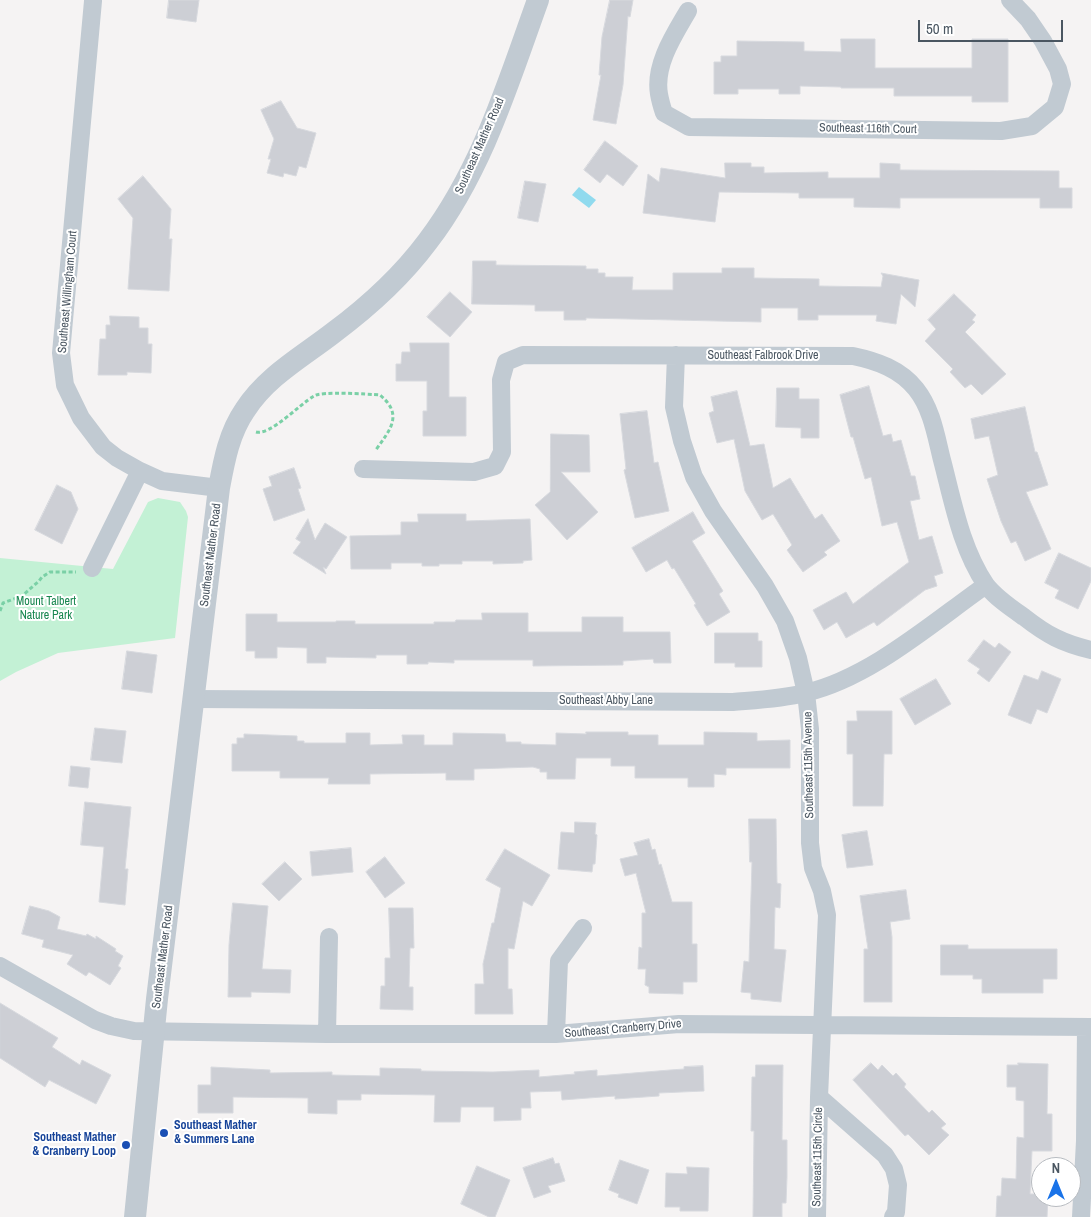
<!DOCTYPE html>
<html>
<head>
<meta charset="utf-8">
<style>
  body { margin:0 }
  #map { position:relative; width:1091px; height:1217px; overflow:hidden; background:#f5f3f3; font-family:"Archivo Narrow",sans-serif }
  canvas { display:block }
  .north { position:absolute; left:1031px; top:1157px; width:50px; height:50px; box-sizing:border-box; background:#fff; border:1px solid #b7bbc0; border-radius:50%; rotate:0deg; font-size:14px; font-weight:700; line-height:20px; text-align:center; color:#4a5661 }
  .north::after { content:''; display:block; margin:auto; width:18px; height:22px; background:#1a73e8; clip-path:polygon(50% 0,100% 100%,50% 72%,0 100%) }
  .scale { position:absolute; left:918px; top:20px; width:145px; height:22px; box-sizing:border-box; border:2px solid #4a5661; border-top:0; padding-left:6px; font-size:15px; line-height:18px; white-space:nowrap; color:#4a5661; -webkit-text-stroke:4px #fff; paint-order:stroke }
</style>
</head>
<body>
<div id="map">
<canvas width="1091" height="1217"></canvas>
<div class="north">N</div>
<div class="scale">50 m</div>
</div>
<script>
const ctx = document.querySelector('canvas').getContext('2d');
ctx.lineJoin = 'round';
function fillPath(path, color) {
  ctx.fillStyle = color;
  ctx.fill(path, 'evenodd');
}
function strokePath(path, color, width, dash) {
  ctx.strokeStyle = color;
  ctx.lineWidth = width;
  ctx.lineCap = dash ? 'butt' : 'round';
  ctx.setLineDash(dash || []);
  ctx.stroke(path);
}
function label(font, color, halo, rows, align = 'center') {
  ctx.font = font + ' "Archivo Narrow",sans-serif';
  ctx.lineWidth = 4;
  ctx.setLineDash([]);
  ctx.textBaseline = 'middle';
  ctx.strokeStyle = halo;
  ctx.fillStyle = color;
  for (const [text, x, y, turn = 0] of rows) {
    ctx.save();
    ctx.translate(x, y);
    ctx.rotate((+turn || 0) * Math.PI / 180);
    ctx.textAlign = isNaN(turn) ? turn : align;
    if (halo) ctx.strokeText(text, 0, 0);
    ctx.fillText(text, 0, 0);
    ctx.restore();
  }
}
fillPath(new Path2D(`
  M158,498l22,4 6,9 2,6 -13,121 -117,15 -42,19 -16,9v-123l113,11 35,-67z`), '#c3f1d5');
fillPath(new Path2D(`
  M579,187l17,13 -7,8 -17,-13z`), '#90daee');
const building = new Path2D(`
  M169,0h30l-3,22 -29,-4z
  M610,0h23l-3,17 -2,-1 -5,69 -7,39 -23,-4 8,-45h-2l3,-38z
  M841,39h34v29h97v-29h36v63h-36v-6h-78v-8h-53v-1l-41,-1v8h-21v-5h-41v5h-24v-32h7v-6h16v-15l67,1v9l37,1z
  M281,101l16,27 19,5 -10,35 -7,-2 -3,10 -12,-3 -1,4 -16,-4 4,-14h-3l6,-20 -13,-29z
  M605,141l33,25 -15,20 -16,-12 -7,9 -16,-13z
  M725,163h26v4h13v6l64,-1v6h52v-15l20,1v6l159,1v17h13v20h-32v-10h-140v10l-46,-1v-9h-55v-5l-80,-1 -4,30 -72,-9 5,-39 11,8 2,-14 64,10z
  M143,176l28,33 -2,30h3l-3,52 -41,-2 5,-71 -15,-19z
  M525,181l21,3 -8,38 -20,-4z
  M473,261h23v4l90,1v3h12v4h7v4h28l-1,13h41v-17h49v-5h32v10l65,1v7l62,1 2,-11 -2,-3 38,7 -4,27 -14,-13 -5,30 -20,-3 1,-6h-59v5h-20v-12h-37v14l-175,-4v2h-22v-9h-29v-6l-63,-1z
  M450,292l22,20 -22,25 -23,-20z
  M954,294l22,21 -4,5 3,2 -10,10 41,42 -24,21 -11,-11 -6,4 -15,-16 3,-3 -28,-28 11,-12 -8,-9z
  M110,316l29,1v11h9v16h4l-1,29 -24,-1v3h-29l2,-36h6v-14h4z
  M410,343h39v54h17v39h-43v-25h4v-30h-31v-17h5l1,-12h8z
  M869,386l14,50 8,-2 2,8 8,-2 10,36h4l5,23 -10,2 9,39 13,-4 11,37 -9,3 3,10 -12,4 -48,36 -3,-4 -28,16 -9,-16 -13,8 -11,-20 33,-18 7,12 56,-42 -12,-40 -15,4 -11,-49 -6,2 -12,-42h-2l-11,-42z
  M777,388h22v11h20v39h-18v-10l-25,-1z
  M737,391l13,55 14,-2 9,44 17,-10 25,41 7,-5 18,27 -16,11 3,3 -24,17 -16,-22 5,-5 -19,-31 -11,6 -17,-29 -11,-52 -17,4 -8,-30 5,-2 -3,-14z
  M1025,407l10,45h2l11,33 -22,7 25,57 -26,12 -9,-20 -5,2 -10,-22 -14,-42 11,-4 -9,-39 -14,3 -4,-20z
  M647,411l7,52 4,-1 11,49 -34,7 -11,-48 2,-1 -6,-55z
  M551,434l38,1 1,37h-29l37,40 -31,28 -32,-35 15,-13z
  M294,468l7,20 -3,1 7,21 -31,11 -11,-32 9,-3 -3,-9z
  M57,485l14,7 7,17 -16,35 -27,-14z
  M693,512l12,21 -13,8 31,50 -4,3 11,18 -23,14 -13,-21 2,-1 -22,-36 -2,1 -5,-9 -21,12 -14,-24z
  M418,514h48v7l64,-2 2,41 -9,1v2l-30,1v-3h-31v3h-23v2h-17v-3h-31v6h-40l-1,-33 51,-1v-13h17z
  M308,519l7,21 10,-17 22,14 -21,32 -3,-2 3,7 -33,-21 8,-11 -5,-3z
  M1059,553l32,15v13l-13,28 -23,-11 4,-8 -14,-7z
  M482,613h46v19h54v-15h41v15h47l1,31h-17l-1,-4 -30,2v4l-90,1v-6h-79v3l-26,-1v2h-21v-9h-31v3l-50,-1v6h-19v-15l-30,-1v11h-22v-7h-9v-37h31v8h59v-1h19v3h79v-2h21l1,-2h26z
  M715,633h43v8h4v26h-27v-4h-20z
  M984,640l11,8 4,-5 12,9 -22,30 -12,-9 3,-4 -12,-8z
  M127,651l30,4 -5,38 -30,-4z
  M1042,671l19,8 -14,34 -10,-4 -6,15 -23,-9 16,-40 14,5z
  M936,679l15,25 -36,21 -15,-26z
  M857,711h35v43h-8l-1,52h-30v-52h-6v-33h10z
  M95,728l31,3 -4,32 -31,-3z
  M586,732h42v3h30v10h46v-13l53,1v8l33,-1v28h-64v7l-12,-1v13h-26v-9h-53v-12h-24v-8h-35l-1,21h-28v-7h-7v-3l-7,-2 -59,2v11h-28v-7l-76,1v10h-42l1,-6h-49v-7h-48v-27h5v-6h7v-4l53,2v5h7v2h42v-10h24v12l33,-1 -1,-9h22v10h29v-12l52,1 1,8h15v2l35,1v-12l30,1z
  M71,766l19,2 -2,20 -19,-2z
  M85,802l46,5 -6,62h3l-3,36 -26,-3 5,-55 -23,-2z
  M749,819h27l1,64 4,1 -1,24 -5,-1 -1,42 12,1 -5,52 -30,-3v-6l-10,-1 3,-31 5,1 3,-100h-2z
  M575,822l21,1 -1,11 2,1 -2,29h-2l-1,8 -34,-3 3,-37 13,1z
  M867,831l6,34 -26,3 -5,-33z
  M649,839l3,11 3,-1 4,16 2,-1 11,38h20v42h5v38h-14v12l-34,-1v-6l-4,-2 1,-16h-8l1,-22 3,1v-35h4l-10,-40 -11,3 -5,-17 18,-4 -4,-12z
  M351,848l2,24 -41,4 -2,-24z
  M505,849l45,26 -18,31 -9,-5 -9,48 -6,-1v41h4l1,25h-38v-30h9l-1,-20 9,-41h2l7,-35 -15,-8z
  M385,857l20,26 -20,15 -19,-26z
  M285,862l17,17 -23,22 -17,-17z
  M906,890l4,29 -20,3 2,15v65h-28v-53h4l-8,-53z
  M233,903l35,3 -6,63 29,1 -1,23 -39,-1v5h-23l1,-52z
  M30,906l19,5 11,6 -3,12 29,7 1,-2 9,5v-3l20,13 -1,2 8,5 -5,10 3,2 -11,17 -21,-13 -3,4 -19,-12 6,-9 -31,-8 2,-7 -22,-6z
  M389,908h24l1,40h-4l-1,39h4v23l-33,-1 1,-23h4v-28h5z
  M941,945h27v4h89v30h-14v14h-61v-14h-9v-4h-32z
  M0,1003l58,35 -6,9 28,18 2,-5 29,15 -15,29 -47,-24 -4,7 -45,-29z
  M871,1063l7,7 4,-5 11,11 3,-3 10,11 -2,3 25,26 3,-3 14,14 -5,4 8,7 -20,20 -21,-21 -3,2 -52,-56z
  M1018,1063l30,1 -1,50h5v37h-20l-2,43h11v3h7l-1,20h-51l1,-21h4l1,-18 14,1 1,-42 7,1v-37l-8,-1v-13h-9v-22h11z
  M756,1065h27l-1,75h5v37l-1,26h-4v14h-29l1,-86h-3l1,-54h3z
  M703,1066l1,25 -45,2v3l-44,3v-3l-53,4 -1,-9 -31,1 1,16h-10v12l-27,1v-14h-33l-1,15h-26l1,-27 -74,-1v6h-24v14l-29,-1v-15l-75,-1v16h-35v-28h13v-18l59,3v3l62,-1v3l48,1v-8l41,1v2l72,1 46,-2v7l36,-3 -1,-2 23,-2v6l73,-6 14,-1v-2z
  M553,1158l2,6 4,-1 6,18 -17,5 3,6 -17,6 -11,-30z
  M620,1160l29,10 -12,34 -19,-7 1,-3 -10,-4z
  M477,1166l33,14 -15,37h-6l-28,-13z
  M687,1167l22,1 -1,43h-28v-4h-15l1,-34 21,1z`);
fillPath(building, '#cdcfd5');
strokePath(building, '#d7d9de', 1);
strokePath(new Path2D(`
  M256,432c14,4 44,-28 58,-36 6,-5 54,-2 66,-1 24,20 10,35 -5,56
  M0,611l3,-8 19,-7 17,-15 3,-4 8,-5h26`), '#7ad0a6', 3, [4, 2.5]);
strokePath(new Path2D(`
  M93,1l-32,352 4,32 16,33 22,29 14,11 23,13 22,10 57,7
  M688,11c-14,24 -34,54 -29,83 1,6 3,13 5,19l25,14 312,4 31,-5 23,-19 7,-23 -4,-15 -15,-28 -15,-22 -18,-19
  M676,355l-2,52 8,34 12,36 19,34 52,75 20,35 13,37 8,35 4,36v114l3,25 9,23 5,24 -8,182 -2,120
  M363,469l111,3 21,-6 7,-14 -1,-72 5,-18 17,-7 330,1c24,5 47,13 63,33 16,20 20,47 26,71 11,42 19,88 44,125 10,13 25,23 38,32 23,18 38,26 67,33
  M92,568l48,-97
  M194,699l539,3c24,-2 48,-3 72,-9 65,-15 127,-70 181,-108
  M0,966l95,54 16,6 23,5 193,3h229l123,-10 412,3
  M327,1034l2,-97
  M556,1034l3,-73 24,-33
  M819,1097l66,58 9,14 4,16 -2,27 -3,5
  M1081,1217l4,-76 1,-114`), '#c1cad2', 18);
strokePath(new Path2D(`
  M135,1217l22,-218 62,-511c5,-27 10,-55 26,-78 22,-34 57,-53 88,-77 35,-26 69,-57 95,-92 54,-71 80,-158 110,-241`), '#c1cad2', 22);
for (const [x, y, r, color] of [
  [164,1133,5,"#1a4fb4"],
  [126,1145,5,"#1a4fb4"]
]) {
  const dot = new Path2D();
  dot.arc(x, y, r, 0, 2 * Math.PI);
  ctx.fillStyle = color;
  ctx.fill(dot);
  strokePath(dot, '#fff', 2);
}
label('12px', '#4a5661', '#fff', [
  ["Southeast 116th Court",868,129,1],
  ["Southeast Mather Road",480,146,-66],
  ["Southeast Willingham Court",68,292,-85],
  ["Southeast Falbrook Drive",763,356],
  ["Southeast Mather Road",211,555,-83],
  ["Southeast Abby Lane",606,701],
  ["Southeast 115th Avenue",809,765,-91],
  ["Southeast Mather Road",163,957,-83],
  ["Southeast Cranberry Drive",623,1029,-5],
  ["Southeast 115th Circle",818,1157,-89]
]);
label('12px', '#17864f', '#fff', [
  ["Mount Talbert",46,602],
  ["Nature Park",46,616]
]);
label('bold 12px', '#164399', '#fff', [
  ["Southeast Mather",174,1126],
  ["& Summers Lane",174,1140],
  ["Southeast Mather",116,1138,"right"],
  ["& Cranberry Loop",116,1152,"right"]
], 'left');
</script>
</body>
</html>
